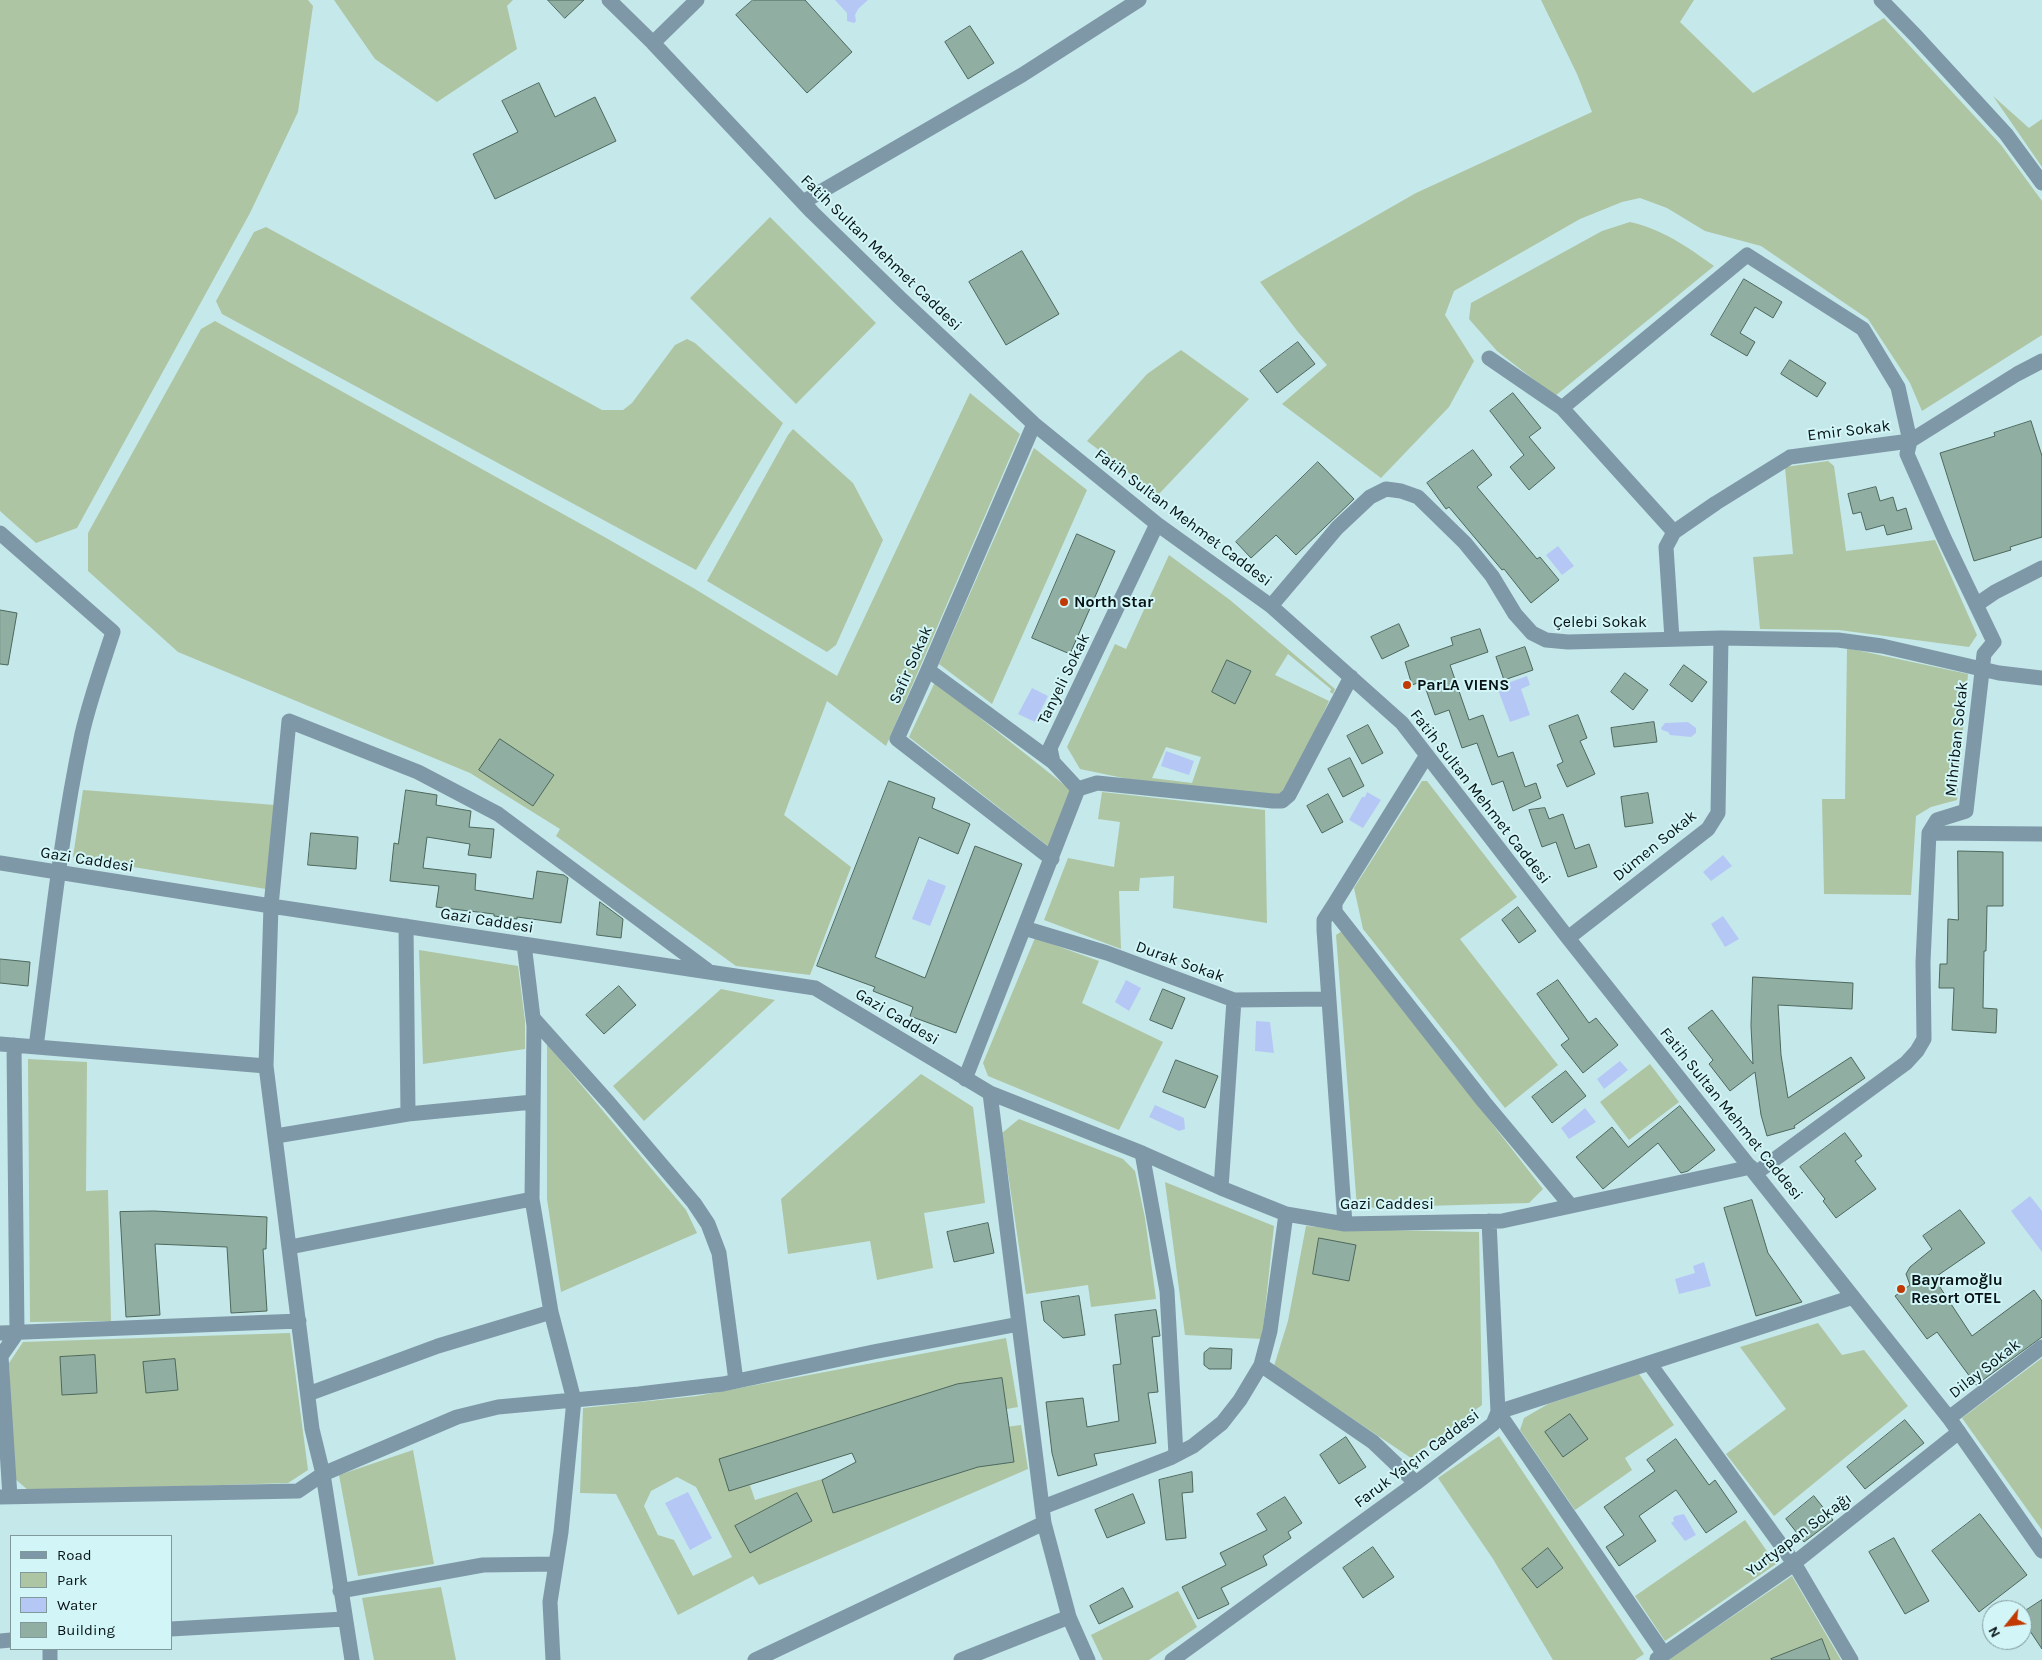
<!DOCTYPE html>
<html>
<head>
<meta charset="utf-8">
<style>
  body { margin:0 }
  #map { position:relative; width:2042px; height:1660px; overflow:hidden; background:#c5e8ea; font-family:Karla,sans-serif }
  canvas { display:block }
  .legend { position:absolute; left:10px; top:1535px; width:162px; height:115px; box-sizing:border-box; background:#d2f5f7; border:1px solid #809a9c; margin:0; padding:6px 9px; list-style:none; font-size:15px; color:#061213 }
  .legend li { display:flex; align-items:center; gap:10px; height:25px }
  .legend b { width:25px; border:1px solid #809a9c }
  .north { position:absolute; left:1982px; top:1600px; width:50px; height:50px; box-sizing:border-box; background:#d2f5f7; border:1px solid #809a9c; border-radius:50%; rotate:241deg; font-size:14px; font-weight:700; line-height:20px; text-align:center; color:#061213 }
  .north::after { content:''; display:block; margin:auto; width:18px; height:22px; background:#c13903; clip-path:polygon(50% 0,100% 100%,50% 72%,0 100%) }
</style>
</head>
<body>
<div id="map">
<canvas width="2042" height="1660"></canvas>
<ul class="legend">
<li><b style="height:6px;background:#7e98a8"></b>Road</li>
<li><b style="height:14px;background:#aec5a3"></b>Park</li>
<li><b style="height:14px;background:#b5c8f5"></b>Water</li>
<li><b style="height:14px;background:#91aea2"></b>Building</li>
</ul>
<div class="north">N</div>
</div>
<script>
const ctx = document.querySelector('canvas').getContext('2d');
ctx.lineJoin = 'round';
function fillPath(path, color) {
  ctx.fillStyle = color;
  ctx.fill(path, 'evenodd');
}
function strokePath(path, color, width, dash) {
  ctx.strokeStyle = color;
  ctx.lineWidth = width;
  ctx.lineCap = dash ? 'butt' : 'round';
  ctx.setLineDash(dash || []);
  ctx.stroke(path);
}
function label(font, color, halo, rows, align = 'center') {
  ctx.font = font + ' Karla,sans-serif';
  ctx.lineWidth = 4;
  ctx.setLineDash([]);
  ctx.textBaseline = 'middle';
  ctx.strokeStyle = halo;
  ctx.fillStyle = color;
  for (const [text, x, y, turn = 0] of rows) {
    ctx.save();
    ctx.translate(x, y);
    ctx.rotate((+turn || 0) * Math.PI / 180);
    ctx.textAlign = isNaN(turn) ? turn : align;
    if (halo) ctx.strokeText(text, 0, 0);
    ctx.fillText(text, 0, 0);
    ctx.restore();
  }
}
fillPath(new Path2D(`
  M0,0h308l5,6 -15,106 -48,101 -173,315 -41,15 -36,-32z
  M334,0h179l-6,6 10,43 -80,53 -62,-43z
  M1541,0h153l-14,22 73,71 131,-75 117,127 41,56v134l-120,76 -12,-28 -42,-64 -107,-73 -56,-15 -38,-23 -27,-10 -18,4 -42,17 -126,72 -9,24 29,46 -25,46 -68,71 -99,-74 45,-39 -29,-33 -38,-50 156,-89 176,-81 -15,-38z
  M1993,96l36,32 13,-9v48z
  M770,217l106,106 -80,81 -106,-106z
  M1630,222c34,8 56,24 84,44l-159,130 -58,-45 -28,-32 2,-16 131,-72z
  M266,227l336,183h21l9,-7 43,-58 12,-6 8,4 88,80 -87,147 -474,-256 -6,-13 38,-69z
  M215,321l393,218 87,50 142,87 133,-283 50,41 -134,312 -59,-45 -43,114 67,52 -41,108 -74,-9 -180,-130 4,-7 -90,-56 -292,-121 -90,-81v-38l113,-204z
  M1181,350l68,49 -91,96 -71,-54 60,-67z
  M793,429l60,54 30,57 -47,105 -9,7 -120,-71 81,-146z
  M1034,448l53,42 -95,214 -53,-40z
  M1828,461l6,5 12,85 89,-11 42,95 -8,12 -130,-17 -79,-1 -7,-72 40,-3 -8,-87z
  M1169,555l61,45 105,89 -2,5 -3,-2 1,-3 -43,-35 -13,21 54,26 -43,92 -11,3 -128,-13 -67,-14 -13,-22 48,-103 11,5zM1166,747l35,10 -9,26 -40,-5z
  M1847,648l121,26 -11,126 -26,7 -15,9 -5,79 -87,-1 -2,-95h23z
  M935,682l137,109 -23,56 -140,-110z
  M1422,781h5l90,116 -57,42 98,126 -53,43 -142,-179 -9,-41z
  M83,790l192,15 -9,84 -193,-32z
  M1102,792l163,18 2,113 -94,-15 1,-32 -34,2 -1,13h-20l2,58 -77,-29 24,-62 46,9 6,-45 -22,-3z
  M1342,931l201,258 -14,14 -172,5 -21,-273z
  M1035,938l64,23 -17,42 81,39 -44,88 -131,-54 -5,-13z
  M419,950l99,16 7,55v28l-102,15z
  M721,989l54,11 -131,121 -31,-35z
  M547,1044l139,166 11,23 -136,59 -14,-93z
  M28,1059l59,3 -1,129 22,-1 3,131 -81,1z
  M1650,1064l29,38 -50,38 -29,-38z
  M921,1074l52,33 12,96 -61,10 9,55 -56,12 -7,-39 -82,13 -7,-55z
  M1019,1119l104,40 12,12 10,47 11,81 -65,8 -3,-22 -62,9 -24,-161z
  M1165,1182l109,44 -12,113 -77,-4z
  M1306,1226l35,3 138,3 3,173 -71,53 -137,-92 14,-45z
  M1818,1323l24,32 22,-5 44,56 -134,110 -48,-62 60,-45 -46,-62z
  M290,1333l18,137 -20,13 -259,8 -15,-13 -5,-115 14,-21z
  M1006,1338l12,69 -49,9 -219,69 5,15 220,-69 46,-6 7,44 -269,116 -6,-9 -75,39 -62,-121 -36,-1 3,-85 114,-12zM677,1477l19,10 36,70 -39,19 -19,-36 -16,-5 -14,-29 7,-15z
  M2042,1358v172l-80,-112z
  M1639,1374l35,51 -49,33 7,12 -57,40 -55,-80 4,-12 24,-14z
  M1499,1436l145,218 -9,6h-82l-60,-101 -55,-81z
  M413,1450l21,114 -76,12 -19,-101z
  M1745,1520l31,44 -111,77 -30,-45z
  M1792,1576l49,84h-173z
  M441,1587l15,73h-82l-12,-62z
  M1178,1591l19,36 -48,33h-46l-12,-25z`), '#aec5a3');
fillPath(new Path2D(`
  M835,0h33l-10,9 -3,6 1,6 -2,2 -7,-2v-8z
  M1558,546l16,20 -12,9 -16,-20z
  M1527,676l3,9 -9,4 9,26 -20,7 -13,-35z
  M1032,688l16,8 -13,26 -17,-8z
  M1688,722l8,6v5l-5,4 -21,-2 -2,-3 -6,-2 -1,-2 4,-5z
  M1166,751l28,10 -5,14 -28,-9z
  M1367,792l14,8 -18,28 -14,-8 13,-23h3z
  M1723,855l9,11 -21,15 -8,-9z
  M928,879l18,7 -16,40 -18,-7z
  M1723,916l16,23 -14,8 -14,-23z
  M1126,980l15,8 -12,23 -14,-9z
  M1256,1021l14,1 4,31 -19,-2z
  M1620,1061l8,9 -24,19 -7,-10z
  M1155,1105l29,13 1,11 -6,2 -30,-14z
  M1585,1108l11,14 -27,17 -8,-11z
  M2030,1196l12,15v41l-31,-41z
  M1704,1262l7,24 -32,8 -4,-15 20,-6 -2,-7z
  M688,1492l24,46 -22,12 -25,-47z
  M1684,1514l12,21 -11,6 -14,-18 3,-2 -1,-3 2,-2z`), '#b5c8f5');
const building = new Path2D(`
  M548,0h36l-19,18z
  M753,0h52l47,52 -45,41 -71,-78z
  M970,26l24,37 -26,16 -23,-37z
  M539,83l16,34 40,-20 21,44 -121,58 -22,-45 45,-22 -16,-31z
  M1022,251l37,63 -53,31 -37,-63z
  M1744,279l38,23 -9,16 -18,-11 -15,26 15,9 -8,14 -36,-21z
  M1298,342l17,22 -38,29 -17,-22z
  M1790,360l36,23 -9,14 -36,-23z
  M1513,393l28,35 -12,9 26,31 -26,22 -19,-23 14,-12 -34,-44z
  M2031,421l11,35v81l-32,10 1,3 -37,11 -34,-108 55,-17 -1,-3z
  M1473,450l19,25 -15,12 60,72 3,-2 19,23 -28,23 -27,-34 -2,1 -53,-63 -3,2 -19,-26z
  M1318,462l36,37 -58,56 -20,-20 -25,23 -15,-16z
  M1876,487l4,14 13,-4 4,14 9,-3 6,21 -25,6 -3,-10 -18,5 -5,-18 -8,2 -5,-20z
  M1077,534l38,17 -45,103 -38,-16z
  M0,610l17,3 -9,52 -8,-1z
  M1399,624l10,22 -27,13 -11,-22z
  M1480,629l8,23 -38,13 19,55 14,-5 15,42 15,-5 12,35 11,-4 5,15 -28,13 -10,-30 -11,4 -15,-42 -15,5 -13,-38 -14,5 -12,-34 -11,4 -7,-23 48,-17 -2,-7z
  M1525,647l8,23 -29,10 -8,-23z
  M1227,660l24,11 -16,33 -23,-12z
  M1684,665l23,17 -15,20 -22,-17z
  M1625,673l23,17 -15,20 -22,-18z
  M1578,715l9,23 -7,3 15,33 -28,13 -10,-22 6,-3 -14,-36z
  M1654,722l3,20 -43,5 -3,-19z
  M1368,725l15,28 -21,11 -15,-28z
  M500,739l54,36 -21,31 -54,-36z
  M1350,758l14,28 -21,11 -15,-28z
  M889,781l46,17 -3,10 38,16 -12,30 -39,-17 -44,120 50,21 50,-132 47,18 -66,169 -46,-17 3,-9 -40,-16 2,-4 -58,-21z
  M406,790l31,5 -1,10 35,6 -2,16 25,2 -3,29 -23,-3 2,-11 -43,-7 -4,31 53,6 -1,16 58,9 4,-28 27,4 4,3 -7,45 -44,-6v2l-23,-3v-2l-58,-7 3,-21 -49,-5 4,-38 4,1z
  M1648,793l5,30 -28,4 -4,-30z
  M1328,794l15,28 -21,11 -15,-27z
  M1545,808l4,11 14,-5 12,35 14,-5 8,23 -29,10 -12,-35 -14,5 -13,-37z
  M311,833l47,4 -2,32 -48,-4z
  M1958,851l45,1v54h-16l-1,45h-2l-1,57 14,1 -1,24 -44,-3 2,-42h-15l1,-24h7l1,-45 10,1z
  M600,902l23,17 -2,19 -24,-3z
  M1518,907l18,24 -17,12 -17,-23z
  M0,959l30,3 -2,24 -28,-3z
  M1753,977l100,6 -1,26 -74,-4 3,50 7,43 63,-41 14,21 -71,48 1,2 -28,8 -6,-21 -6,-43 -25,19 -21,-27 4,-4 -25,-32 24,-18 41,54 -2,-38z
  M1558,980l31,43 7,-5 22,27 -35,28 -22,-28 8,-6 -32,-45z
  M619,986l17,19 -32,29 -18,-19z
  M1163,989l22,9 -13,31 -22,-9z
  M1176,1060l42,16 -13,32 -42,-16z
  M1566,1071l20,25 -34,27 -20,-26z
  M1680,1106l35,44 -27,21 -7,2 -23,-30 -55,46 -27,-32 36,-30 16,20z
  M1845,1133l17,23 -7,5 21,28 -40,29 -13,-17 2,-2 -25,-32z
  M1752,1200l16,53 34,49 -46,14 -32,-108z
  M1960,1210l25,33 -51,35 38,58 62,-46 8,11v36l-66,48 -39,-53 -10,7 -32,-43 15,-11 -4,-11 4,-7 22,-18 -9,-13z
  M154,1211l113,6 -1,32h-3l4,62 -36,2 -4,-66 -72,-3 5,71 -34,2 -6,-105z
  M988,1223l6,30 -40,9 -7,-30z
  M1319,1238l37,7 -7,36 -36,-7z
  M1079,1296l6,39 -22,3 -19,-17 -3,-19z
  M1156,1310l4,26 -8,1 6,55 -10,1 8,50 -62,11 3,11 -39,11 -6,-23 -6,-51 37,-4 4,29 32,-6 -6,-56 8,-1 -6,-49z
  M1210,1348l22,1 -1,20h-22l-5,-4v-12z
  M95,1355l2,38 -35,2 -2,-38z
  M175,1359l3,31 -32,3 -3,-31z
  M1002,1378l12,84 -36,5 -145,46 -11,-33 34,-18 -4,-9 -123,38 -10,-32 238,-75z
  M1570,1414l18,25 -25,18 -18,-25z
  M1905,1420l19,23 -59,46 -18,-22z
  M1346,1437l20,30 -27,17 -19,-29z
  M1676,1439l33,46 6,-5 22,32 -31,21 -30,-43 -37,26 17,25 -37,25 -13,-19 18,-12 -20,-28 51,-36 -8,-11z
  M1192,1472l1,20 -11,1 4,45 -20,2 -7,-60z
  M797,1493l15,28 -62,32 -15,-27z
  M1133,1494l12,29 -38,15 -12,-28z
  M1814,1496l19,24 -29,22 -18,-23z
  M1285,1497l17,26 -14,9 3,6 -28,18 4,9 -46,23 8,16 -31,15 -16,-32 44,-22 -6,-12 47,-23 -10,-16z
  M1980,1514l47,61 -48,37 -47,-61z
  M1894,1538l35,63 -24,13 -36,-62z
  M1373,1547l21,30 -31,21 -20,-30z
  M1548,1548l15,20 -26,20 -15,-19z
  M1123,1588l10,19 -34,17 -9,-18z
  M2042,1600v49l-20,-30v-6z
  M1822,1639l8,21h-58l-1,-1z`);
fillPath(building, '#91aea2');
strokePath(building, '#4d685d', 1);
strokePath(new Path2D(`
  M609,0l44,43 159,169 88,86 134,126 123,100 114,82 131,117 166,215 381,480 93,133
  M1881,0l35,36 90,98 36,49
  M653,43l44,-43
  M803,202l219,-127 117,-75
  M1489,358l73,50 112,124
  M1562,408l185,-153 116,74 35,58 12,54 -120,16 -74,46 -42,29 -8,15 6,92
  M1034,424l-106,246 -31,69 155,120
  M0,533l113,99c-11,34 -23,67 -31,102 -22,103 -32,208 -46,313
  M1976,605l19,-13 47,-24
  M1271,606l66,-78 33,-31 16,-8 15,2 17,6 47,46 27,33 23,38 17,19 14,7 22,2 153,-4 117,2 44,6 117,27 43,5
  M928,670l125,92
  M1427,755l-92,148v9l149,190 87,104
  M1078,789l-25,-27 -3,-14 107,-224
  M1929,833l113,1
  M0,863l271,43 544,82 175,105 152,60 79,35 65,26 59,10 157,-3 249,-54
  M1335,903l-11,17v10l21,294
  M406,926l2,188
  M1024,928l83,25 127,47 94,-1
  M1568,938l140,-109 10,-16 3,-175
  M524,944l10,82 -2,173 19,113 23,88 -13,132 -11,70 3,58
  M533,1018l76,85 85,100 14,21 11,29 17,128
  M0,1044l266,22
  M965,1079l113,-290 19,-6 176,18h9l7,-6 62,-118
  M990,1093l54,430 25,94 19,43
  M276,1136l132,-22 125,-12
  M1142,1153l25,138 9,164
  M1756,1173l150,-110 11,-12 7,-12 -1,-77 6,-129 8,-13 29,-9 18,-157 10,-12 -50,-104 -37,-84 3,-13 107,-67 25,-13
  M1221,1188l13,-188
  M1489,1221l9,191 166,242
  M290,1247l242,-48
  M0,1333l299,-12
  M1649,1363l145,200 57,97
  M1261,1365l112,77 43,41
  M308,1394l130,-48 113,-34
  M1498,1412l355,-115
  M1949,1418l93,-71
  M0,1497l298,-6 25,-17 134,-57 41,-10 141,-13 84,-10 150,-32 146,-28
  M10,1497l-9,-141 16,-23 -3,-288
  M1043,1507l127,-49 23,-12 29,-23 18,-23 21,-35 9,-34 16,-117
  M340,1591l143,-26 73,-1
  M171,1629l173,-10
  M0,1641l11,-1
  M50,1649v11
  M1657,1659l131,-91 171,-136
  M352,1660l-29,-186 -11,-45 -46,-363 5,-160 18,-185 129,51 80,42 209,156
  M755,1660l289,-137
  M961,1660l108,-43
  M1172,1660l244,-177 77,-59 5,-12`), '#7e98a8', 15);
for (const [x, y, r, color] of [
  [1064,602,5,"#c13903"],
  [1407,685,5,"#c13903"],
  [1901,1289,5,"#c13903"]
]) {
  const dot = new Path2D();
  dot.arc(x, y, r, 0, 2 * Math.PI);
  ctx.fillStyle = color;
  ctx.fill(dot);
  strokePath(dot, '#d2f5f7', 2);
}
label('16px', '#061213', '#d2f5f7', [
  ["Fatih Sultan Mehmet Caddesi",881,253,44],
  ["Emir Sokak",1849,431,-7],
  ["Fatih Sultan Mehmet Caddesi",1183,518,37],
  ["Çelebi Sokak",1600,622],
  ["Safir Sokak",911,665,-66],
  ["Tanyeli Sokak",1064,679,-64],
  ["Mihriban Sokak",1957,739,-84],
  ["Fatih Sultan Mehmet Caddesi",1480,797,52],
  ["Dümen Sokak",1655,846,-39],
  ["Gazi Caddesi",87,860,9],
  ["Gazi Caddesi",487,921,9],
  ["Durak Sokak",1180,962,20],
  ["Gazi Caddesi",897,1017,31],
  ["Fatih Sultan Mehmet Caddesi",1731,1114,51],
  ["Gazi Caddesi",1387,1204],
  ["Dilay Sokak",1985,1369,-38],
  ["Faruk Yalçın Caddesi",1417,1459,-37],
  ["Yurtyapan Sokağı",1799,1535,-37]
]);
label('bold 16px', '#061213', '#d2f5f7', [
  ["North Star",1074,602],
  ["ParLA VIENS",1417,685],
  ["Bayramoğlu",1911,1280],
  ["Resort OTEL",1911,1298]
], 'left');
</script>
</body>
</html>
